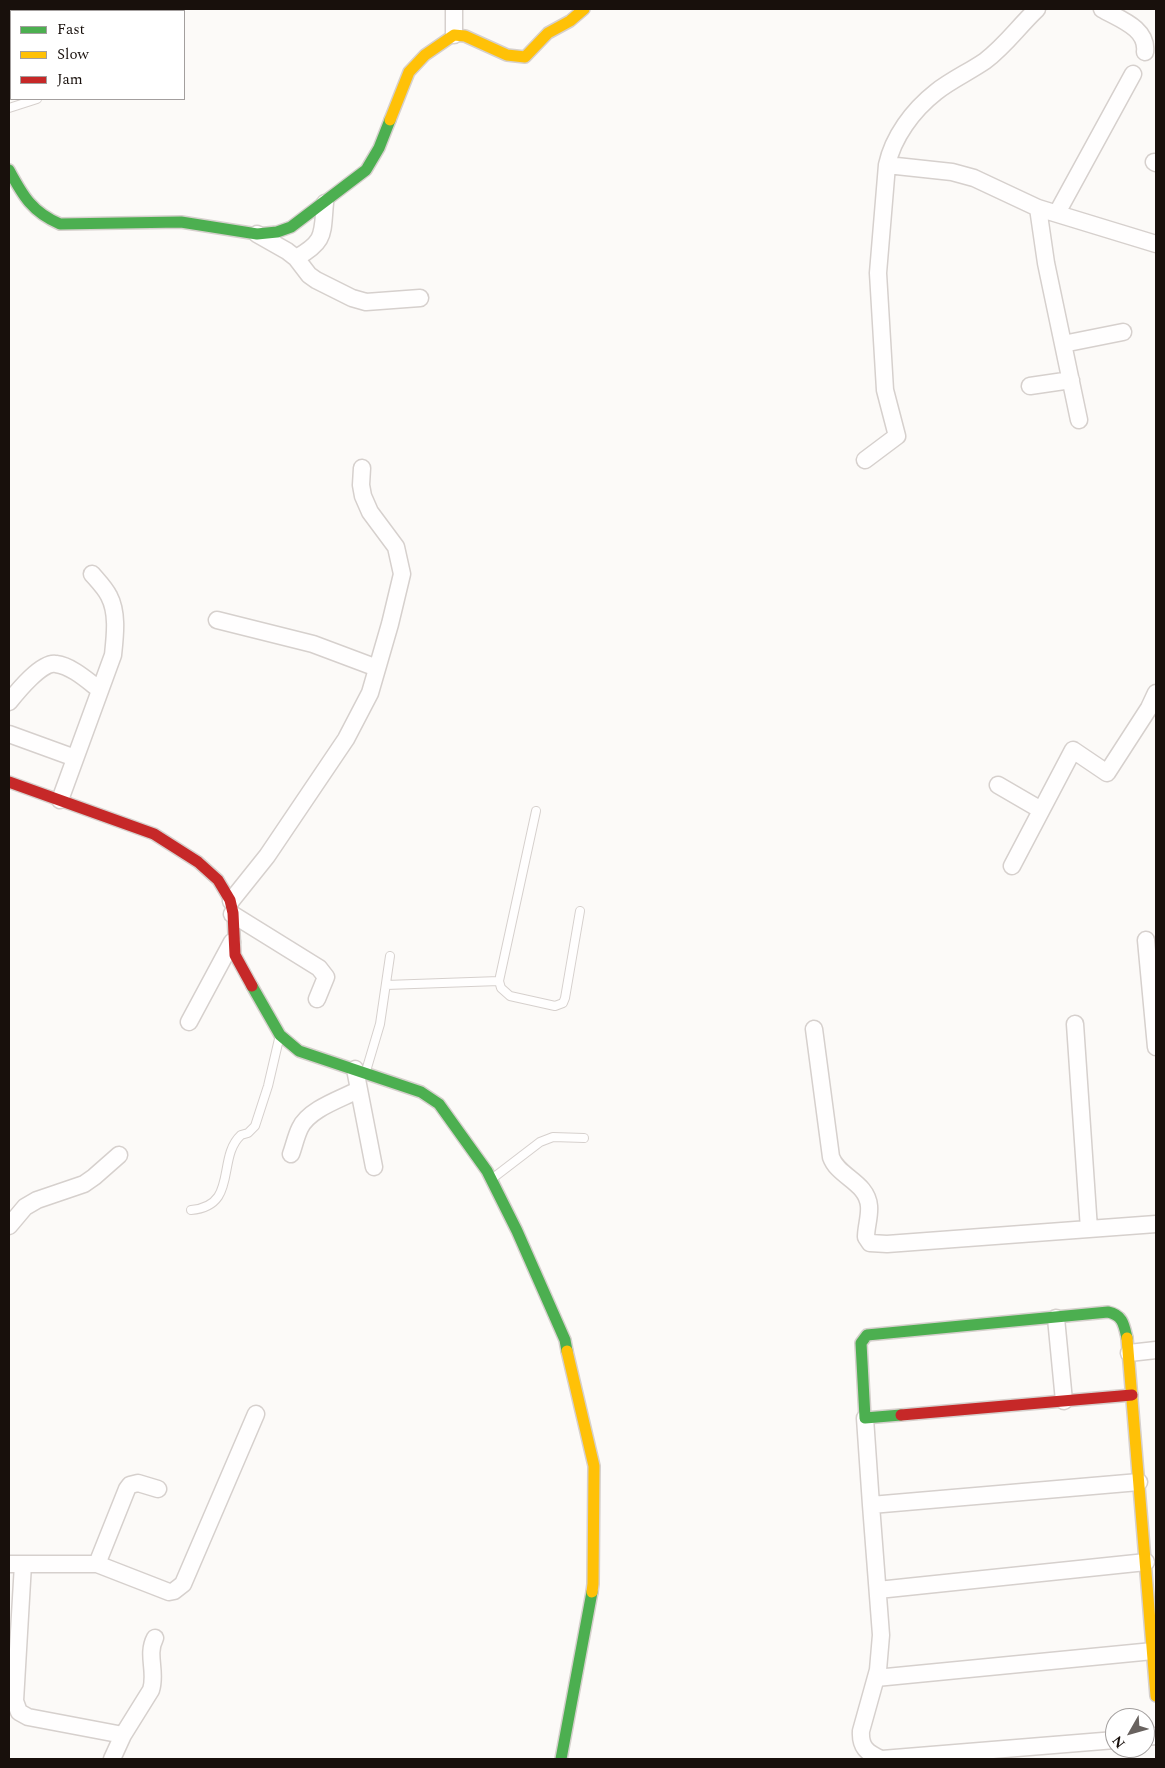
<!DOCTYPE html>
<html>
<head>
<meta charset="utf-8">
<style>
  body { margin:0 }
  #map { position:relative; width:1165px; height:1768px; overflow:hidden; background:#fcfaf8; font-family:Spectral,serif }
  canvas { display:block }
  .frame { position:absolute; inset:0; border:10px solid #18100c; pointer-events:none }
  .legend { position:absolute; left:10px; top:10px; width:175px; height:90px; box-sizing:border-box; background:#fff; border:1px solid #a39f9e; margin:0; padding:6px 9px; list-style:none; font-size:15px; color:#18100c }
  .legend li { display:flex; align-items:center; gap:10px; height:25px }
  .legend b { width:25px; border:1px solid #a39f9e }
  .north { position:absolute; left:1105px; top:1708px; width:50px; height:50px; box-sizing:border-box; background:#fff; border:1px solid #a39f9e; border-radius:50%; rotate:232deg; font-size:14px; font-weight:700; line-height:20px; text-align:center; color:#18100c }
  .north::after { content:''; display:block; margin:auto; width:18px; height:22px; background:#68625f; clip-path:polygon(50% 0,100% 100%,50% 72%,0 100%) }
</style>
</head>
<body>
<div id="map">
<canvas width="1165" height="1768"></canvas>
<div class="frame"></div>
<ul class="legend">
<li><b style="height:6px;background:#4caf50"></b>Fast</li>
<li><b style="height:6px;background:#ffc107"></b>Slow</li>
<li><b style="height:6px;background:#c62828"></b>Jam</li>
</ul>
<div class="north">N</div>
</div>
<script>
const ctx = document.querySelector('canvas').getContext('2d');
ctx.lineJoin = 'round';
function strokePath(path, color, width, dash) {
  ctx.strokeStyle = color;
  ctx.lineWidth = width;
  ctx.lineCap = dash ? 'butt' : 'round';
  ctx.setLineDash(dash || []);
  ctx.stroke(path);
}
const lane = new Path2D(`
  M9,108l28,-9
  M499,981l2,7 9,8 45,10 8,-3 2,-5 15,-87
  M386,985l113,-4 37,-170
  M366,1071l14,-47 10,-68
  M493,1178l47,-36 13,-5 31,1
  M191,1210c48,-4 25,-52 50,-75l7,-2 7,-7 13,-40 11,-47`);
const street = new Path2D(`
  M454,9v26
  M1102,9c17,10 46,19 43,43
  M1154,162l2,1
  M887,165l65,7 22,6 64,30 118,36
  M1038,208l8,55 33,157
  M1057,213l76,-139
  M257,234l30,17 9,7 13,17 7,5 36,18 14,4 54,-4
  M296,258c30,-17 26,-24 29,-55
  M1063,344l60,-12
  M1030,386l41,-6
  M865,460l32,-24 -12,-46 -7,-117 9,-108c6,-28 26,-55 49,-73 15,-12 33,-20 49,-31 21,-16 33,-34 52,-52
  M217,620l96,24 64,24
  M9,702c8,-10 33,-41 47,-38 16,2 32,17 44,26
  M9,734l66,24
  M998,785l43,25
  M60,800l53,-145c2,-19 5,-42 -4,-59 -4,-8 -11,-15 -17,-22
  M1012,866l61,-116 34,23 42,-65 7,-15
  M231,901l36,-45 79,-117 24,-46 20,-69 12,-50 -6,-27 -26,-35 -7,-16 -2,-11 1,-17
  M232,914l87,54 7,9 -9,22
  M1146,940l10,107
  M189,1022l43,-80
  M1075,1024l14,205
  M814,1029l17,128c7,20 36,25 38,49 1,10 -3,21 -3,31l4,6 17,1 269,-20
  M355,1069l19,98
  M291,1154c3,-8 5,-18 9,-26 9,-19 41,-29 58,-38
  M9,1226l16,-19 12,-7 47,-16 10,-7 25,-22
  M1056,1318l8,83
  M1129,1353l27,-3
  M865,1418l6,87
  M9,1564h14l-8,137 4,11 9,5 95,18 -11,24
  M23,1564h74l72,28 5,-1 9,-7 73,-170
  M97,1564l30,-75 3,-4 8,-2 20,6
  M878,1590l268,-28
  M876,1678l277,-27
  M123,1735l28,-45c6,-18 -5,-35 4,-52
  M1145,1737l11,-1
  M881,1759c-14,-6 -21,-12 -20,-28l17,-61 3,-35 -10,-130 268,-23
  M882,1759l233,-19`);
const fast = new Path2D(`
  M9,170c14,26 23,42 51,54l121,-2 76,12 20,-2 14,-5 75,-57 13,-22 11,-28
  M252,986l28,49 19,16 122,41 18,12 48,67 30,60 48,109 2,11
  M901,1415l-36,3 -4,-75 6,-8 241,-23c15,3 16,13 19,26
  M561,1759l31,-167`);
const slow = new Path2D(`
  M390,120l19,-48 16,-17 29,-20 11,1 42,19 18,2 23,-24 22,-12 14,-12
  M1127,1338l29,358
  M567,1351l27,115 -1,118 -1,8`);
const jam = new Path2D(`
  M9,782l145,52 44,28 20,18 12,20 3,13 2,42 17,31
  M901,1415l231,-20`);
strokePath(lane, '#d6d0cd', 10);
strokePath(street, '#d6d0cd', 19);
strokePath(fast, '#d6d0cd', 14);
strokePath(slow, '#d6d0cd', 14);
strokePath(jam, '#d6d0cd', 14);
strokePath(lane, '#fffefe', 8);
strokePath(street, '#fffefe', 16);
strokePath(fast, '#4caf50', 11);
strokePath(slow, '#ffc107', 11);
strokePath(jam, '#c62828', 11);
</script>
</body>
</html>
